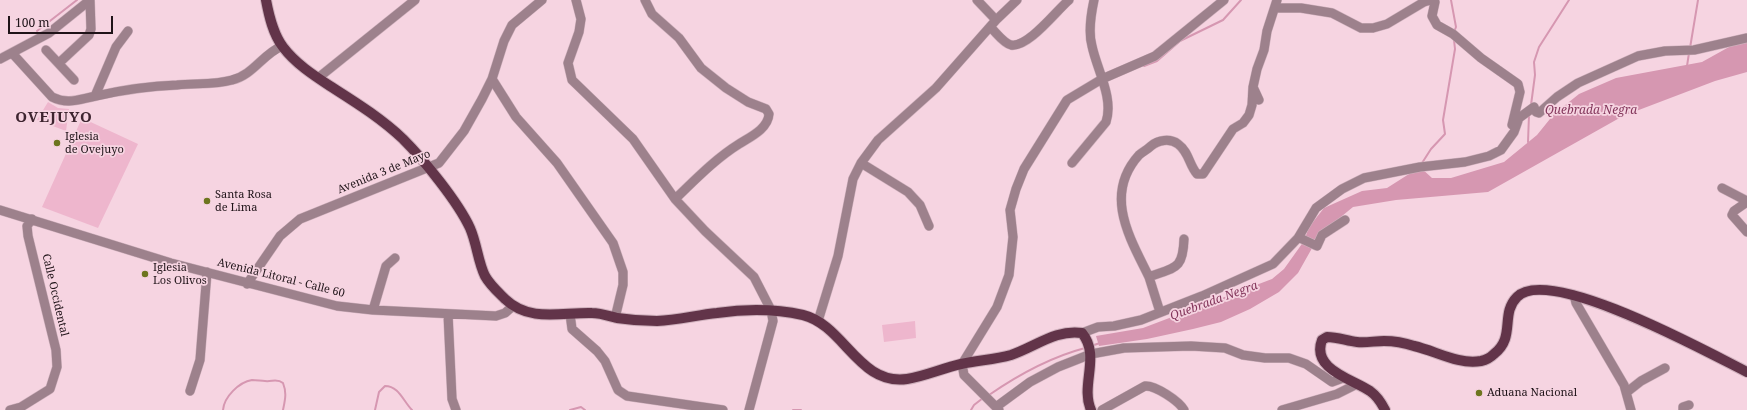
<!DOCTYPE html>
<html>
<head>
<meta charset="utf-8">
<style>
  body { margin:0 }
  #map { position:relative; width:1747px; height:410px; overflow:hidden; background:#f6d4e1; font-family:"Noto Serif",serif }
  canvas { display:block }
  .scale { position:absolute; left:8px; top:16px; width:105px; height:18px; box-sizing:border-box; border:2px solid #1f1318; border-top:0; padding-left:5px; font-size:12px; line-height:14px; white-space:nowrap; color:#1f1318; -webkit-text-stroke:3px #f6d4e1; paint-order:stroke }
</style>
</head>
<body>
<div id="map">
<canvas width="1747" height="410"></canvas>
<div class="scale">100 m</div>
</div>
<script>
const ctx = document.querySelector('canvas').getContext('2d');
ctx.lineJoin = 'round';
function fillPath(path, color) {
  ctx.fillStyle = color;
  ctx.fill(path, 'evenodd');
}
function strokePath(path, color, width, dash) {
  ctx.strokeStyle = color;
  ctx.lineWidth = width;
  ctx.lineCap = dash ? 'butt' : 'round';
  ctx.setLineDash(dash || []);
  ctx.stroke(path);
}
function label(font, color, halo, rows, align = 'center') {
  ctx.font = font + ' "Noto Serif",serif';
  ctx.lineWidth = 3.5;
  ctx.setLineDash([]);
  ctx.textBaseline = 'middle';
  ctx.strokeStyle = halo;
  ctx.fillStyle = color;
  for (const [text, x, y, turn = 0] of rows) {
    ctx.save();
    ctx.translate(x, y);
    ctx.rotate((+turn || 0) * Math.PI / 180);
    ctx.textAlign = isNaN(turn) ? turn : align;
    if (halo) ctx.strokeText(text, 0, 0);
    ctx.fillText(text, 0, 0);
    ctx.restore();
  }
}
fillPath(new Path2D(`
  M48,102l10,6 11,1 -3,22 -29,-11z
  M82,118l56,26 -40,84 -56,-21z
  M915,321l1,17 -32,4 -2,-17z`), '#eeb6cd');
fillPath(new Path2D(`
  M1747,37v35l-32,9 -92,35 -135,76 -92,8 -43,7 -33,27 -22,39 -19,19 -29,17 -29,13 -28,7 -46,10 -48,7 -3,-10 47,-8 129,-49 12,-10 20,-28 5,-14 15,-19 38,-17 25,-3 33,-21 12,11h19l53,-16 33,-27 17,-21 25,-20 37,-16 86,-16z`), '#d697b1');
strokePath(new Path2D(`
  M1451,0l5,27 -2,5
  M37,31l40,-31
  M1690,48l8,-48
  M1144,66l13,-5 23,-20 43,-21 18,-20
  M1687,66l2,-13
  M1531,105l4,-30 -1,-13 5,-15 30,-47
  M1528,142l1,-27
  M1422,163l9,-14 14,-15 -2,-14 12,-71 -1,-9
  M1091,346l9,-3
  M989,395c29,-20 62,-38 96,-47
  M223,410c1,-13 16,-28 29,-30 5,0 9,1 13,1 7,1 12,-3 18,2 4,10 2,17 0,27
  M375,410l4,-18 6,-6c14,0 18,15 27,24
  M570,410l11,-3 4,3
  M793,410h8
  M971,410l3,-5 9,-7`), '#d697b1', 2);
const minor = new Path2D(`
  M576,0l5,19 -2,13 -11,31 4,17 61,59 42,60 30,32 49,46 17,33 2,11 -24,89
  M645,0l7,14 27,24 22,30 25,20 22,14 18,7 3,5c-1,15 -19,23 -30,30 -24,15 -43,35 -64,55
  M977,0l19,20
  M1434,0l1,2 -3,14 5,9 16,9 28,24 37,26 2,8 -8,33
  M1275,8h26l31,5 29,15h12l14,-4 37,-22 6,-2
  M990,27c6,5 13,16 21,18 17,3 45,-34 58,-45
  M46,50l28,30
  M12,53l40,44c16,8 27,2 44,-1 26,-6 54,-10 81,-11 18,-2 38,0 55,-5 21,-5 31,-26 50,-34
  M0,59l49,-26 41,-33
  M59,63l30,-28 2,-6 -1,-29
  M318,78l97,-78
  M492,79l24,38 41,46 56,80 10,29v13l-8,33
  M95,96l21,-49 12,-16
  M1259,100l-6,-13 4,-18 7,-19 3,-19 10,-31
  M861,163l47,29 12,13 9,21
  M1072,163l34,-41c8,-24 -9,-52 -14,-76 -4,-14 -1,-32 2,-46
  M1722,188l25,13
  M1747,202l-13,9 -2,4 15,17
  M0,210l171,53 166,43 36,4 123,6 9,-3 8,-7
  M1298,238l18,-30 26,-19 22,-11 56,-11 45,-5 24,-6 12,-6 13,-18 5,-14 15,-11 2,5 3,1 18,-16 21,-14 60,-27 27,-5 29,-1 53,-12
  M1149,277c-19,-39 -46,-82 -10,-122 3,-3 8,-5 12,-9 7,-6 19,-8 27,-2 11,8 11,21 19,30h6l30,-45 10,-6 6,-8 3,-10 1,-18
  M247,284l33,-48 20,-17 139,-56 25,-32 18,-32 10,-20 12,-38 8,-16 30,-25
  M1574,295l2,8 48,82 7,25
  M373,310l13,-44 9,-8
  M1160,312l-11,-35c26,-10 34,-7 35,-38
  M448,314l4,85 4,11
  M570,314l2,15 25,22 8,10 13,29 9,6 96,14
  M818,321l20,-65 15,-77 8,-16 17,-23 58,-52 60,-68 21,-20
  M1082,333l16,-6 16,-1 27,-6 61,-24 71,-32 25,-26 4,1 15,7 5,-11 23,-15
  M190,391l10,-31 7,-88
  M1627,392l14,-11 24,-13
  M996,407l34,-25 28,-15 33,-13 33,-6 67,-2 34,2 18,7 22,3h24l17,6 26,18 11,-4
  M10,410l11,-3 29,-18 7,-22 -1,-17 -28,-114 -1,-10 5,-7
  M999,410l-35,-35 -2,-11 35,-57 12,-32 4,-38 -3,-27 6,-21 8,-20 43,-69 35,-21 53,-23 69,-56
  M1102,410l43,-24c10,-1 34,15 39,24
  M1282,410l55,-16 20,-10
  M1683,410v-3l6,-2`);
const major = new Path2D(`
  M266,0c3,16 7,34 17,47 12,16 30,28 47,39 25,16 51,32 73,53 21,21 55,63 67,89 7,16 8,34 15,48 5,9 13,16 20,23 25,24 57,13 87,14 8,0 17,3 25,5 13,2 27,3 40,3 21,-1 40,-6 60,-8 28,-4 59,-4 86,2 41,10 56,71 104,64 18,-3 36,-11 54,-15 17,-4 33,-4 50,-9 24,-8 45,-26 71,-22 19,23 -2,52 9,77
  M1385,410c-4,-8 -8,-14 -15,-19 -18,-12 -59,-22 -48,-51l5,-3c11,0 20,4 30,5 9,1 18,-1 27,-1 10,0 21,2 30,5 22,5 44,19 67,15 5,-1 10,-4 13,-7 22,-17 6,-40 23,-57 31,-33 194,57 230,75`);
strokePath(minor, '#cfb1bd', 10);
strokePath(major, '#cfb1bd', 12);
strokePath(minor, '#9d818c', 9);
strokePath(major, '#623449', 10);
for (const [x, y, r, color] of [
  [57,143,4,"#6d751e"],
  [207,201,4,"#6d751e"],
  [145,274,4,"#6d751e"],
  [1479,393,4,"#6d751e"]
]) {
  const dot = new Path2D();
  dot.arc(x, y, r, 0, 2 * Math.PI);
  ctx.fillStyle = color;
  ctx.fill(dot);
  strokePath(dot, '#f6d4e1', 1.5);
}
label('11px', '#1f1318', '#f6d4e1', [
  ["Iglesia",65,137],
  ["de Ovejuyo",65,150],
  ["Santa Rosa",215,195],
  ["de Lima",215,208],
  ["Iglesia",153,268],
  ["Los Olivos",153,281],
  ["Aduana Nacional",1487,393]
], 'left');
label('11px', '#1f1318', '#f6d4e1', [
  ["Avenida 3 de Mayo",384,172,-22],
  ["Avenida Litoral - Calle 60",281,278,14],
  ["Calle Occidental",55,295,77]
]);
label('italic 12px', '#84375c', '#f6d4e1', [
  ["Quebrada Negra",1591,111],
  ["Quebrada Negra",1214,301,-20]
]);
ctx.letterSpacing = '1px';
label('bold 15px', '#3d242f', '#f6d4e1', [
  ["OVEJUYO",54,118]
]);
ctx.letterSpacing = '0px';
</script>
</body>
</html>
